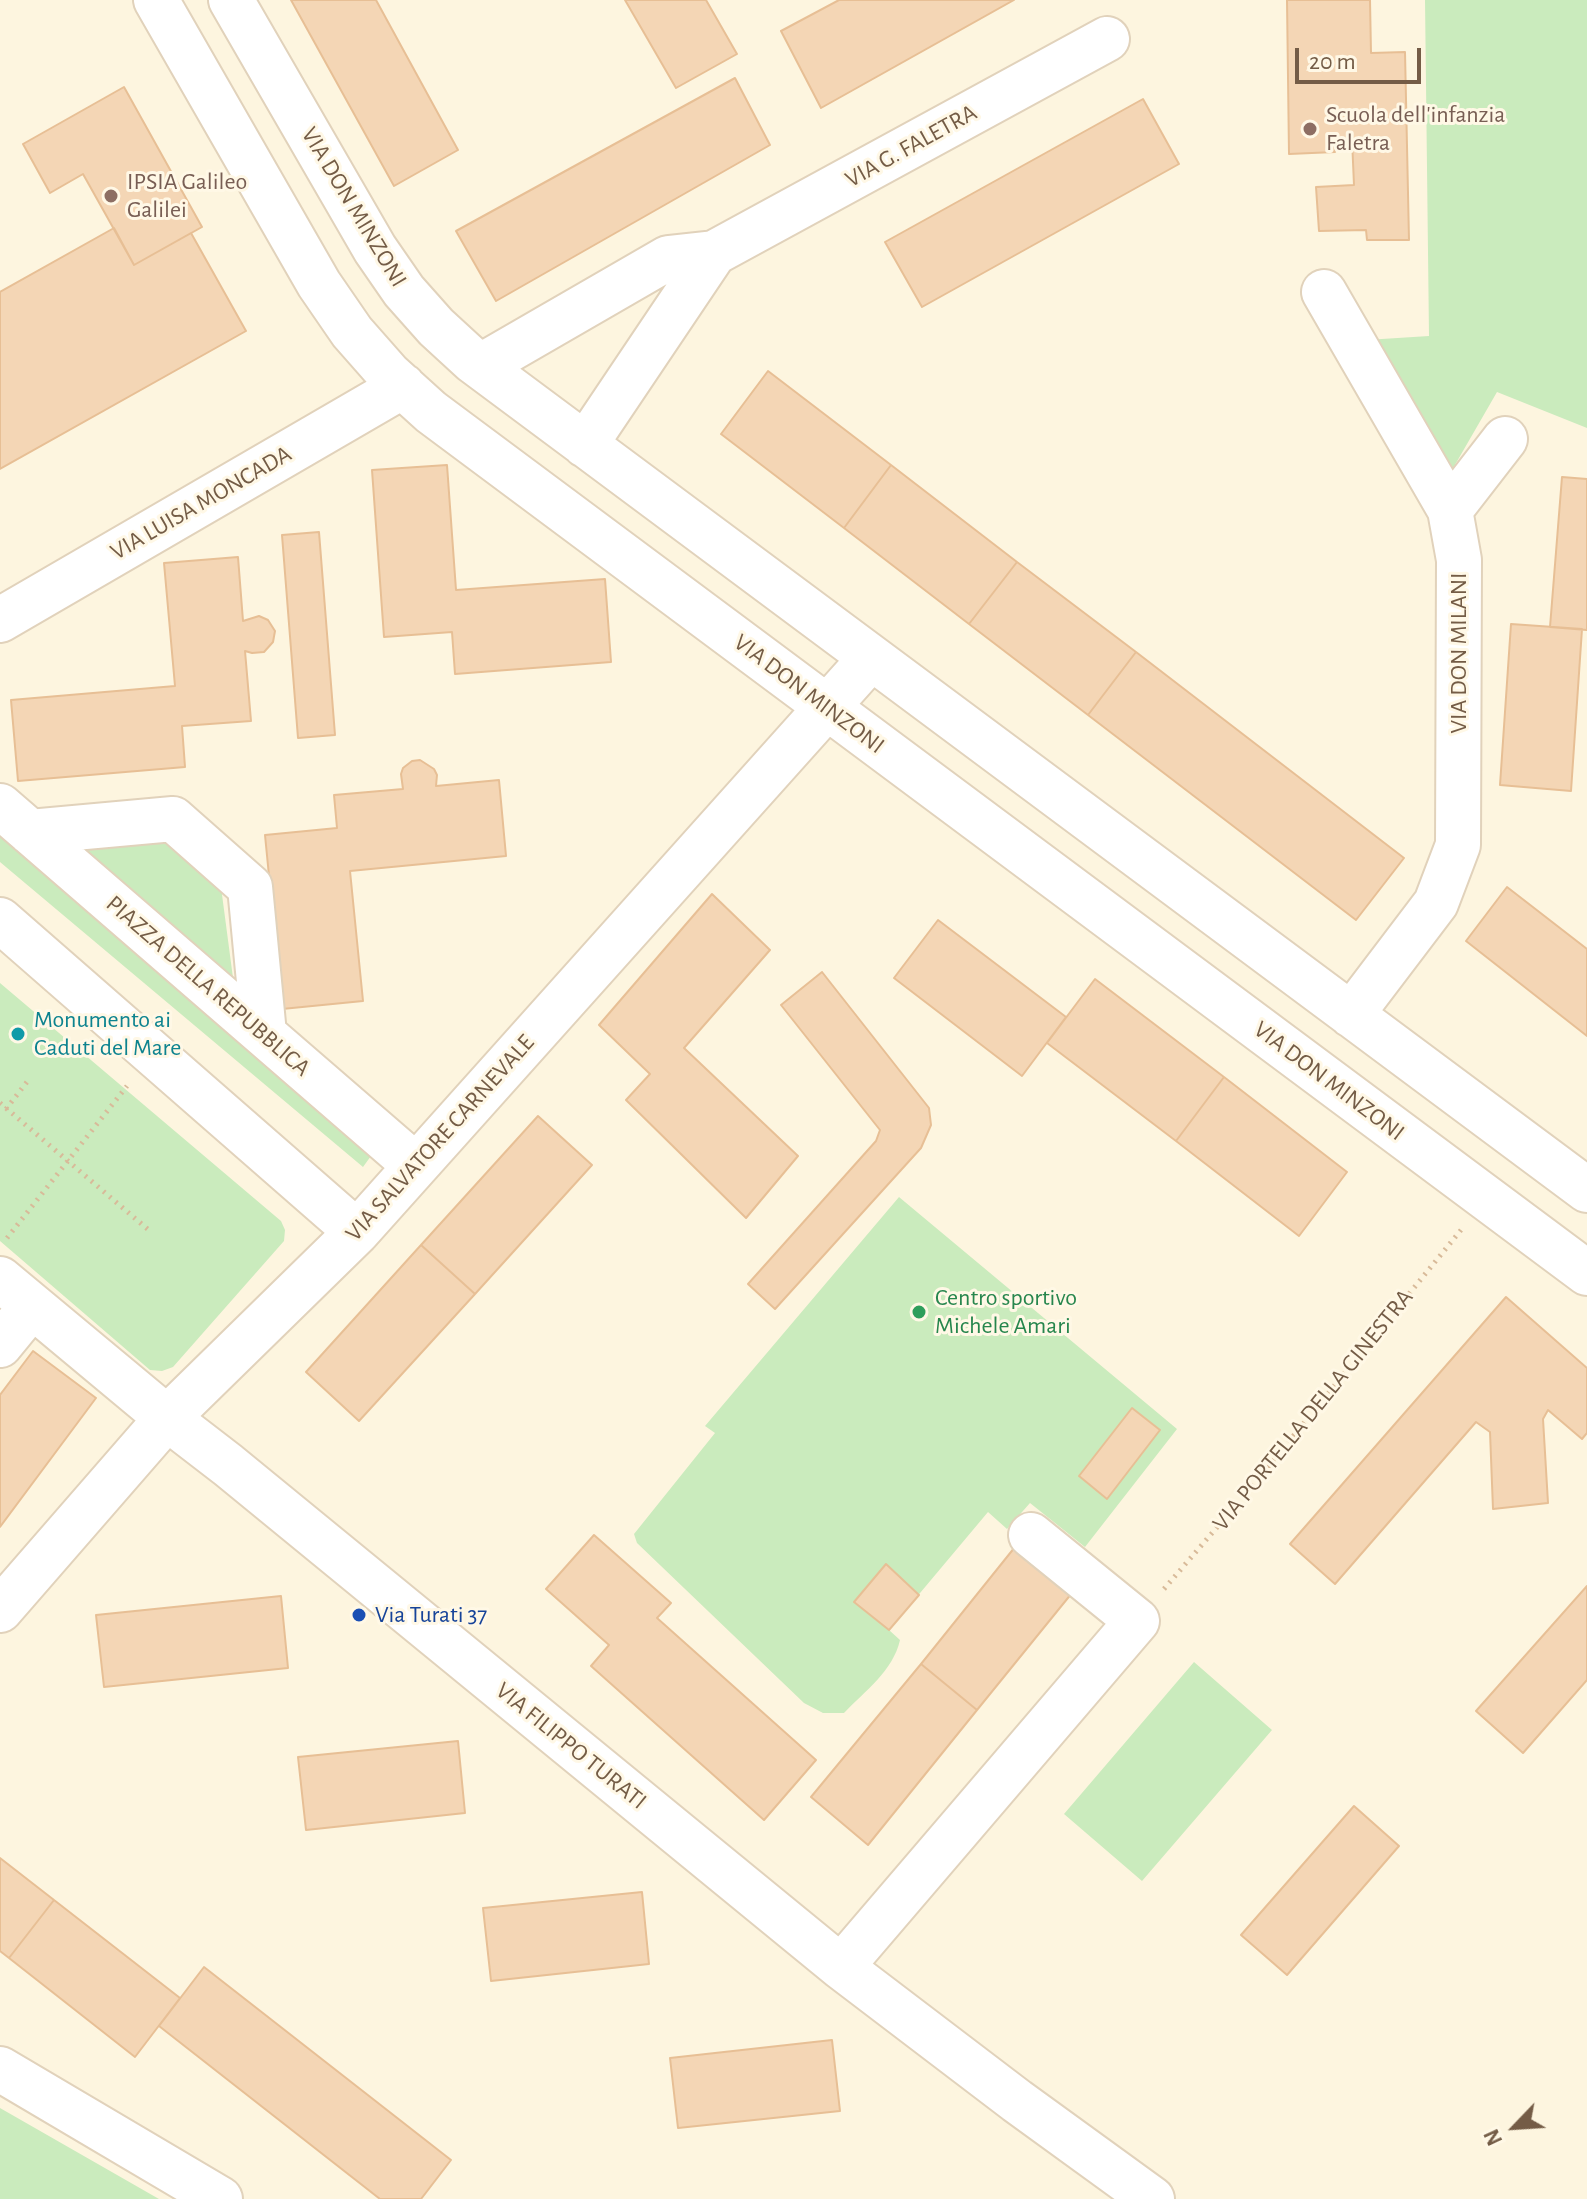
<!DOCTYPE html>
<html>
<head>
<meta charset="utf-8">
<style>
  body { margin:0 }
  #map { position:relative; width:1587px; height:2199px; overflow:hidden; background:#fdf5df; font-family:"Alegreya Sans",sans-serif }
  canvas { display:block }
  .north { position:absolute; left:1475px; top:2087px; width:80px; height:80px; -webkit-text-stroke:6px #fff8e6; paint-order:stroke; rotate:245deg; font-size:22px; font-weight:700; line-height:32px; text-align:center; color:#745c46 }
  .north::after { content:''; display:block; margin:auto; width:28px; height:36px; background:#745c46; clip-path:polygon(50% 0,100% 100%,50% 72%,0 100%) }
  .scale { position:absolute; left:1295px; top:48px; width:126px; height:36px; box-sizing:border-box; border:4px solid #745c46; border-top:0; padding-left:10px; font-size:24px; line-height:28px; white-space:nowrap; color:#745c46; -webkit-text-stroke:6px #fff8e6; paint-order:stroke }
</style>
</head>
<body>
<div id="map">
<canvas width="1587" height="2199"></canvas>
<div class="north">N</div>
<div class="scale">20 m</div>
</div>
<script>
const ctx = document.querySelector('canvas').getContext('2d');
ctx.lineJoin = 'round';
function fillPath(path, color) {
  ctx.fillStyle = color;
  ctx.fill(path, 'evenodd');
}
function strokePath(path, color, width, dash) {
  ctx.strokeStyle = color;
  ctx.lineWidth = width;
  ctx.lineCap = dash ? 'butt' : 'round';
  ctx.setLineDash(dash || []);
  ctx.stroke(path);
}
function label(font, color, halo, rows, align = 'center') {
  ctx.font = font + ' "Alegreya Sans",sans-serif';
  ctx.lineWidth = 6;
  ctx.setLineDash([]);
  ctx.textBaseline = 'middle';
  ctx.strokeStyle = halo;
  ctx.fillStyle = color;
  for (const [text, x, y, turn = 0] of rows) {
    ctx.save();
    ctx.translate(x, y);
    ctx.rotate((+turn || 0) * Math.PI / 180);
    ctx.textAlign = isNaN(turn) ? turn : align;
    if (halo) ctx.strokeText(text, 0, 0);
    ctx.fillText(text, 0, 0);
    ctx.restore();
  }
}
fillPath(new Path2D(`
  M1425,0h162v428l-90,-36 -45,78 -14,-9 -72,-121 63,-4z
  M0,835l376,314 -13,18 -363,-305z
  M173,841l48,46 12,91 -7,3 -143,-126 4,-8z
  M0,983l281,238 4,9 -1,11 -111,126 -11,4 -12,-1 -150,-129z
  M899,1197l278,232 -92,118 -55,-44 -23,26 -19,-17 -99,118 11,10c-7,31 -35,51 -56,73h-21l-19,-10 -167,-160 -3,-9 81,-101 -10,-7z
  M1194,1662l78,68 -130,151 -78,-67z
  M0,2108l159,91h-159z`), '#caebbd');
const building = new Path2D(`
  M291,0h85l82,150 -64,36z
  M625,0h81l31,54 -61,34z
  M839,0h175l-193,108 -40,-77z
  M1287,0h83l1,53 34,-1 4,188h-42l-1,-10 -47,1 -3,-44 38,-2 -2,-46 -17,1v12l-46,2z
  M735,78l35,67 -274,156 -40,-70z
  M124,87l78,140 -68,38 -51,-91 -33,19 -27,-49z
  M1143,99l36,65 -257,143 -37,-65z
  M114,228l20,37 57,-32 55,98 -246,138v-177z
  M768,371l123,94 -47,63 -123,-94z
  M447,465l9,125 149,-11 6,83 -156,12 -3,-42 -68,5 -12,-167z
  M891,465l126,97 -48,62 -125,-96z
  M1562,477l25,2v151l-37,-3z
  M319,532l16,203 -37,3 -16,-203z
  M238,557l5,64 16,-5 9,4 7,11 -2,11 -9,10 -12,1 -7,-2 6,70 -69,5 3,41 -167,14 -7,-81 164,-14 -11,-123z
  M1017,562l119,90 -48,63 -119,-91z
  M1511,624l71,5 -11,162 -71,-6z
  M1136,652l268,206 -48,62 -268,-205z
  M420,760l14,9 3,6 -1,11 63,-6 7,76 -156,15 13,130 -81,8 -17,-174 72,-7 -3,-33 69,-6 -2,-15 2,-6 9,-7z
  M1507,887l80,62v87l-121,-95z
  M712,894l58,56 -86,98 114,108 -52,62 -120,-118 24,-26 -51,-49z
  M938,920l128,97 -44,59 -128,-98z
  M822,972l107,136 2,17 -10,23 -146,161 -27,-25 128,-143 4,-11 -99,-125z
  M1095,979l129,98 -48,64 -129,-98z
  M1224,1077l123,95 -48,64 -123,-95z
  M538,1116l54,49 -117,129 -54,-49z
  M421,1245l54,49 -116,127 -53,-49z
  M1506,1297l81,71v65l-5,6 -34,-29 -5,9 5,84 -55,6 -3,-77 -14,-10 -141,162 -45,-40z
  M33,1351l63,47 -96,129v-132z
  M1132,1408l28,22 -53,69 -28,-23z
  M594,1535l77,68 -14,15 159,142 -52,60 -173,-154 18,-21 -63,-56z
  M1019,1542l57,46 -99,122 -56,-46z
  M886,1564l33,31 -30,35 -35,-28z
  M1587,1586v94l-64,73 -47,-42z
  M281,1596l7,72 -184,19 -8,-72z
  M921,1664l56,46 -109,135 -57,-48z
  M458,1741l7,72 -159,17 -8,-73z
  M1354,1806l45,40 -112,129 -46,-40z
  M0,1858l54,42 -45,58 -9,-7z
  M642,1892l7,72 -158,17 -8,-73z
  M54,1900l126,98 -45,59 -126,-99z
  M204,1967l247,193 -30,39h-41l-221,-173z
  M832,2040l8,71 -162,17 -8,-70z`);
fillPath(building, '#f4d6b5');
strokePath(building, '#e7bf95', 2);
const minor = new Path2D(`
  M156,0l163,284 33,48 37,42 42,38 1156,861
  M231,0l144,249 29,42 32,36 37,34 1114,829
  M1324,292l126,218 9,50 -1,285 -22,58 -85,112
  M481,366l187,-108 46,-5 393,-214
  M585,445l129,-192
  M1450,510l55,-71
  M0,620l403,-234
  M0,806l416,360
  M30,832l143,-13 77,68 14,147
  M0,920l357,312
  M0,1279l167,139 61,47 613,502 176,134 135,98
  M0,1345l32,-39
  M0,1610l167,-192 190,-186 514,-574
  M841,1967l296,-346 -106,-86
  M0,2069l220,130`);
strokePath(minor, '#e1d2bb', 48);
strokePath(new Path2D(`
  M0,1103l151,129
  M6,1109l24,-31
  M7,1238l120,-152
  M1164,1589l91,-106 206,-253`), '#d8ba99', 5, [2, 6]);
strokePath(minor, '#fff', 44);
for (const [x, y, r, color] of [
  [1310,129,8,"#8d6e63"],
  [111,196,8,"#8d6e63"],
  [18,1034,8,"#0f9aa8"],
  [919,1312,8,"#2e9e5b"],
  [359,1615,8,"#1a4fb4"]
]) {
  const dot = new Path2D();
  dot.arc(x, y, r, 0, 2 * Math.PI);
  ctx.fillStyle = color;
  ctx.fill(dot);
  strokePath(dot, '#fff8e6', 3);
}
label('24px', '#785e54', '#fff8e6', [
  ["Scuola dell'infanzia",1326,115],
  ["Faletra",1326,143],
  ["IPSIA Galileo",127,182],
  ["Galilei",127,210]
], 'left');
label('24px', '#745c46', '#fff8e6', [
  ["VIA G. FALETRA",911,146,-29],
  ["VIA DON MINZONI",354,207,59],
  ["VIA LUISA MONCADA",201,503,-30],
  ["VIA DON MILANI",1459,653,-90],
  ["VIA DON MINZONI",809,694,37],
  ["PIAZZA DELLA REPUBBLICA",208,986,41],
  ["VIA DON MINZONI",1329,1081,37],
  ["VIA SALVATORE CARNEVALE",440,1138,-48],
  ["VIA PORTELLA DELLA GINESTRA",1313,1410,-51],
  ["VIA FILIPPO TURATI",571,1746,39]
]);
label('24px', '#0d838f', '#fff8e6', [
  ["Monumento ai",34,1020],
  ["Caduti del Mare",34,1048]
], 'left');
label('24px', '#27864d', '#fff8e6', [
  ["Centro sportivo",935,1298],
  ["Michele Amari",935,1326]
], 'left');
label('24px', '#164399', '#fff8e6', [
  ["Via Turati 37",375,1615]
], 'left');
</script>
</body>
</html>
